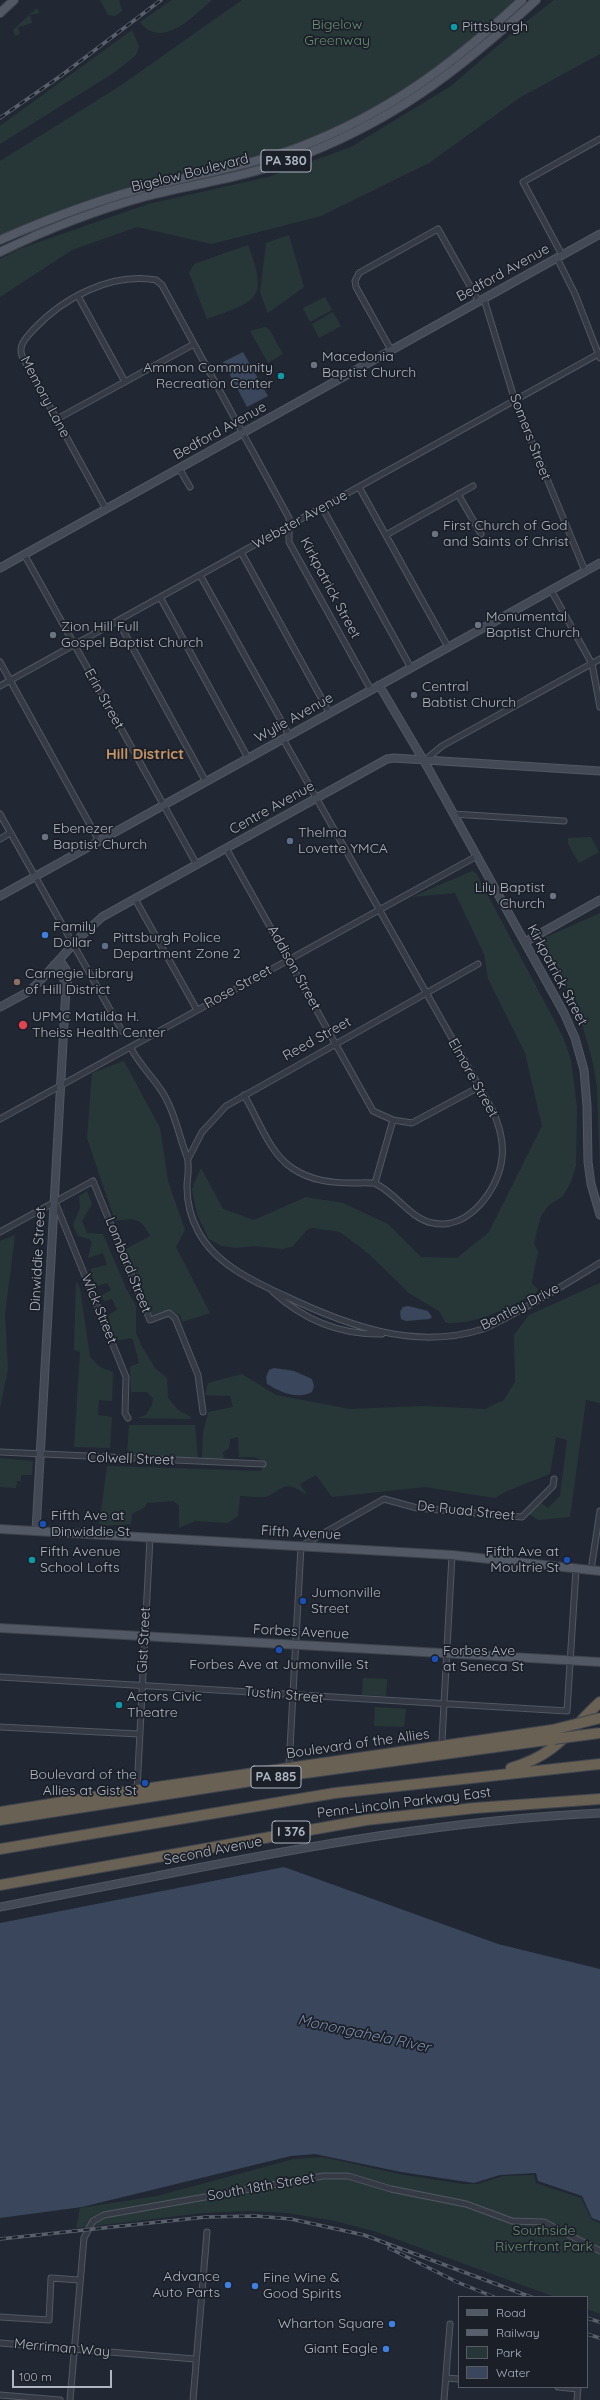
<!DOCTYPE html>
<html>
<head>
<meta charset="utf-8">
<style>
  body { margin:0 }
  #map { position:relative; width:600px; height:2400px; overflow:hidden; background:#222833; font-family:Quicksand,sans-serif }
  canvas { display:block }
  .legend { position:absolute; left:458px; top:2296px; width:130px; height:92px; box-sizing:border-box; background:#1a1f28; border:1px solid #565b65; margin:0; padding:5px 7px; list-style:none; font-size:12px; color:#afb5c1 }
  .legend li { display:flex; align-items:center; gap:8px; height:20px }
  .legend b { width:20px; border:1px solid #565b65 }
  .scale { position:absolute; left:12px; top:2370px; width:100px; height:18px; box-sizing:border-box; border:2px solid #afb5c1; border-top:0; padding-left:5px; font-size:12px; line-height:14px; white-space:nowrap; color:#afb5c1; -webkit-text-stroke:3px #1a1f28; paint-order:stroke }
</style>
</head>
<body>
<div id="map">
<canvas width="600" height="2400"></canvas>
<ul class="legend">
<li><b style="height:5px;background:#535964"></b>Road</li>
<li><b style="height:5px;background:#59606c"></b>Railway</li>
<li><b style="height:11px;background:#273738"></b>Park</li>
<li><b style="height:11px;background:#39465b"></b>Water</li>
</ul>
<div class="scale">100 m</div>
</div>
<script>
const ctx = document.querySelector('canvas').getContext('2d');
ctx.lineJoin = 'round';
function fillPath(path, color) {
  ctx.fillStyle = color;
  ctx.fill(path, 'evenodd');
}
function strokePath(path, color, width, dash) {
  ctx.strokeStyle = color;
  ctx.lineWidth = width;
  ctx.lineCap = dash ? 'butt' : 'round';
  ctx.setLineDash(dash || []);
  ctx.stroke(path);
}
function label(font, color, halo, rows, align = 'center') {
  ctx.font = font + ' Quicksand,sans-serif';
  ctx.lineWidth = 3.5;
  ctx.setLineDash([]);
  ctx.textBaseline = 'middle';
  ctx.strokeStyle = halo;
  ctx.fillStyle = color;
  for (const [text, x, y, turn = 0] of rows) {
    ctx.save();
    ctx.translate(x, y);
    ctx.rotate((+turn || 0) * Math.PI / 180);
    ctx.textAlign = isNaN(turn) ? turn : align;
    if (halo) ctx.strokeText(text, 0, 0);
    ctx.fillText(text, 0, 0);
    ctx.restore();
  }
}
fillPath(new Path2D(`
  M100,0h19l3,11 -7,5 -7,-1z
  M172,0h40c-18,15 -50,51 -72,22z
  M242,0h274c-27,24 -53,49 -83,71 -39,29 -85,52 -130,70 -50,19 -101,27 -152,41 -52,14 -102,32 -151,54v-75l120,-75z
  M554,0h46v54l-81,44 -90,65 -108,53 -109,28 -75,-17 -65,23 -72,47v-38l19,-10 129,-45 120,-27 83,-30 100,-61 66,-57z
  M37,8l2,5 -9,2 2,8 -14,4 2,7 -5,2 -2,-6z
  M132,30l7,16 -3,9 -21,17 -115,72v-18z
  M289,235l15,52 -36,26 -8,-21 6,-49z
  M248,245c21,55 9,56 -41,74l-18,-46 5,-9z
  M325,297l7,13 -22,12 -7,-14z
  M333,312l8,14 -22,12 -7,-14z
  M265,327l4,2 14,25 -15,9 -18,-32z
  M591,837l8,15 -20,11 -11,-19v-6z
  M472,871l4,2 87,164 8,23 6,47 -1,59 -5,16 -8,14 -14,9 -8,11 -7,27 4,9 -6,29v3l6,5 -2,4c-27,14 -57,31 -88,30l-3,-1 -6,-11 -29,-17 -41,-40 -29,-22 -27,-4 -5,1 -15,17 -10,3 -30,-3 -17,2 -14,-2 -13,-7 -12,-25 -5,-25 9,-21 22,41 31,11 52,-23 37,6 45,21 33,33 36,1 32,-26 53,-106 -17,-73 -37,-74 -4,-25 -29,-61 -43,4z
  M600,913v260l-3,-87 -5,-27 -17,-59 -36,-54 7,-9z
  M124,1061l36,67 8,53 17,49 -9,17 34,66 -28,9 -2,-7 -10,-5 -18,5 -26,-66 24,-13c-9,-19 -16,-18 -35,-15l-28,-83 5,-65z
  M87,1191l5,13 -10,17 5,12 16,1 23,54 10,18v27l5,12 14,23 12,10 1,20 10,12 13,7 -1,2 -53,-1 9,-3 6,-10 1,-7 -6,-6h-16l-1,-25 9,-4 -6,-23 -2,-2 -16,3 -7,-26 9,-5 -5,-11 -7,2 -3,-3v-3l9,-5 -4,-7 -10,3 -7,-13 1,-4 16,-4 -4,-12 -15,5 4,-16 -3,-3 -11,-3 -5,-11 7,-17 -1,-12z
  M15,1235l-10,79 3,55 -8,39v-167z
  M76,1281l4,7 10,69 10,10 13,5 -1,29 -13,-1 -1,15 14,2 -2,31 -36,-1 6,-95 -6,-2z
  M600,1283v120l-14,-3 -16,117 -32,3 -9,-6 12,-11 7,5 12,-12 7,-56 -11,-3 -6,37 -43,17 -12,7 -70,-11 -93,10 -16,-22 -16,9 7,11c-20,-12 -19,-11 -37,0 -6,4 -22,1 -30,1l-2,20 -10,7 -33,-2 -16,7v-22l-5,-5 -27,2 -2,4 -13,7 -1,10 -32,2 8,-60 154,5 5,-9 -12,-5h-15l-1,-20 -8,2 -1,9 -6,4 1,8 -22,-2 1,-24 5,-22 25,-5 -3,-11 -25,-1 3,-12 34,-9 34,21 74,14 73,-3 62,3 19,-9 11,-18 -1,-47 15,-20z
  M129,1425h66l3,34 -71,-3z
  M0,1458l33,3 -1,14h-11v6h-4l-1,7 -16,-1z
  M363,1678l24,1 -1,17 -24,-1z
  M375,1707l31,2 -2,18 -30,-1z
  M322,2157l82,18 59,9h15l25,-8 31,-1 2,8 45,15 11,22 8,3v91l-13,-5v-12h-32l-178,-65 -42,-11 -47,-8 -39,-2 -46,2 -127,15 4,-20 77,-12 137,-37z`), '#273738');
fillPath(new Path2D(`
  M243,352l25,44 -21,11 -24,-45z
  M408,1306l20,5 4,6 -2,2 -24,2 -5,-2 -1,-7 3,-5z
  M274,1368l20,3 18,8 2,7 -2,6c-15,8 -32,0 -45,-8l-1,-7 3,-7z
  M284,1867l214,77 102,25v252l-8,-3 -10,-22 -44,-15 -2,-8 -36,2 -26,8 -73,-11 -86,-18 -24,2 -209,51 -82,11v-295z`), '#39465b');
const street = new Path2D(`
  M562,255l-39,-73 77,-43
  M557,258l18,36 25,64
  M78,296l47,86
  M484,299l31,102 70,170
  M391,350l-35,-63 -1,-6 4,-8 79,-44 41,73
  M57,419l137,-75
  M179,468l11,19
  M359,487l89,160
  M458,494l23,40
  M322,507l89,161
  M106,509l-84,-153c-4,-11 4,-18 11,-26 30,-32 78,-58 123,-50l6,5 127,233v24l82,148
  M386,535l87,-49
  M241,552l88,160
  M24,554l173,311
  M200,575l89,160
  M551,590l41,74 8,43
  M160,597l88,161
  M118,621l88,161
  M0,662l99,179
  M0,686l600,-333
  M424,761l18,-15 158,-87
  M0,814l122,217
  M453,814l111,7
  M0,839l10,-6
  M226,848l147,263 20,9 19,3 67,-36
  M135,899l62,111
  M131,1048c8,16 20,27 30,42 13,19 18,46 26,67 3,9 0,21 0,30 0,14 4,31 11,44 17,33 55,50 87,65 61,29 130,55 198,33 8,-3 16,-8 24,-12 32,-16 62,-35 93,-54
  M244,1095c14,23 25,58 48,73 19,13 40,15 63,15 6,0 16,-1 21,1 20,9 34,35 57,39 35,8 66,-34 69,-65 2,-17 -3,-32 -9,-47l-210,-372
  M0,1119l477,-263
  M188,1159l14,-27 24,-26 252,-142
  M375,1183l18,-63
  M55,1202l71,175 -1,36 3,5
  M0,1232l93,-51 57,139 19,-7 6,5 23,57 5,37
  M273,1292c31,28 67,43 109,42
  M0,1452l263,12
  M591,1570l9,-59
  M0,1677l567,34 9,-142
  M0,1727l139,7
  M442,1741l10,-186
  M289,1767l12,-221 83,-47 33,9 105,9 31,-31 1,-7
  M137,1790l13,-252
  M0,2317l49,3 2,-42 28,2
  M0,2343l195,16
  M446,2378l13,1
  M558,2387l20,2
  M0,2395l60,5
  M70,2400l14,-162 9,-17 11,-6 219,-39h25l43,13 75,15 46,17 32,1 56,29
  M193,2400l14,-168
  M444,2400l6,-76
  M577,2400l1,-13`);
const secondary = new Path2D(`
  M0,568l600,-334
  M379,685l49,83 136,245 11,25 9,32 3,36 1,56 3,22 9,31
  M0,896l600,-333
  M525,942l75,-42
  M59,960c9,10 11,15 7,27
  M0,1007l28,-15 10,-9 40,-44 24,-22 285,-158 7,-1 206,13
  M36,1531l30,-543 -4,-15 -8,-8
  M0,1907c54,-11 108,-21 162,-32 145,-29 290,-55 438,-62`);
const primary = new Path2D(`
  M0,13l14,-13
  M0,240c50,-22 103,-42 156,-55 47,-12 95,-20 141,-37 90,-34 155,-83 225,-148
  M0,252c47,-23 96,-42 147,-56 47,-12 97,-19 143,-36 101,-37 167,-88 246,-160
  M0,1529l452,26 148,16
  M0,1628l600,34`);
const highway = new Path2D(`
  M511,1768c45,-13 57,-36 89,-66
  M0,1812l137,-22 415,-60
  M0,1820l290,-45 264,-36
  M0,1849l335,-56 265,-29
  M0,1885l366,-65 109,-12 125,-9`);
strokePath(street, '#525862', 7);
strokePath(secondary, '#525862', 9);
strokePath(primary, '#3e434d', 10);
strokePath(highway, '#3f454e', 12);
strokePath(street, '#353a44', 5);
strokePath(secondary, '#434a56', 7);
strokePath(primary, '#535964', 8);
strokePath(highway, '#696153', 10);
const rail = new Path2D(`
  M0,118l62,-43 99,-75
  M0,2239l206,-22 50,-1 35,3 73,16 167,62
  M389,2248l68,34 37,15
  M587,2318l13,4
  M587,2334l13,4`);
strokePath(rail, '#59606c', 3.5);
strokePath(rail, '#1a1f28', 2, [6]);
const highwayBridge = new Path2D(`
  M552,1730l48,-12
  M554,1739l46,-6`);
strokePath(highwayBridge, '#3f454e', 12, []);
strokePath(highwayBridge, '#696153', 10);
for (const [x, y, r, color] of [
  [454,27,4,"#0f9aa8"],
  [314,365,4,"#6b7280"],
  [281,376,4,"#0f9aa8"],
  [435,534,4,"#6b7280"],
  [478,625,4,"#6b7280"],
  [53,635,4,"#6b7280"],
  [414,695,4,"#6b7280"],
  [45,837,4,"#6b7280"],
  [290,841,4,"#5c6f8a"],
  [553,896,4,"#6b7280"],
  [45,935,4,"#3f7fe0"],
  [105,946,4,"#5c6f8a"],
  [17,982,4,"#8d6e63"],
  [23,1025,5,"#e0444e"],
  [43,1524,4,"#1a4fb4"],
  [32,1560,4,"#0f9aa8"],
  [567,1560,4,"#1a4fb4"],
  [303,1601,4,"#1a4fb4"],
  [279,1650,4,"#1a4fb4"],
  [435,1659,4,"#1a4fb4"],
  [119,1705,4,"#0f9aa8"],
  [145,1783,4,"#1a4fb4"],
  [228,2285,4,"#3f7fe0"],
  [255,2286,4,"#3f7fe0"],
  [392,2324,4,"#3f7fe0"],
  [386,2349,4,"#3f7fe0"]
]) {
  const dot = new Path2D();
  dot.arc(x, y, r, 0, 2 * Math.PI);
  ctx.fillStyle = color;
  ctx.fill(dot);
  strokePath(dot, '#1a1f28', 1.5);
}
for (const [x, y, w] of [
  [286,161,50],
  [276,1777,50],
  [291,1832,38]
]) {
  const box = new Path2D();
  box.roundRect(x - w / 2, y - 11, w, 22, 3);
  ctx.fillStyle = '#1a1f28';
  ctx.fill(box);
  strokePath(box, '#afb5c1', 1);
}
label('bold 13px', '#afb5c1', null, [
  ["PA 380",286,161],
  ["PA 885",276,1777],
  ["I 376",291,1832]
]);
label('14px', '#6a8e73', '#1a1f28', [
  ["Bigelow",337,25],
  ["Greenway",337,41],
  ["Southside",544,2231],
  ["Riverfront Park",544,2247]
]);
label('14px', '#afb5c1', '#1a1f28', [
  ["Pittsburgh",462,27],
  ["Macedonia",322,357],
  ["Baptist Church",322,373],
  ["Ammon Community",273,368,"right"],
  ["Recreation Center",273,384,"right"],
  ["First Church of God",443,526],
  ["and Saints of Christ",443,542],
  ["Monumental",486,617],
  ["Baptist Church",486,633],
  ["Zion Hill Full",61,627],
  ["Gospel Baptist Church",61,643],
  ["Central",422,687],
  ["Babtist Church",422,703],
  ["Ebenezer",53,829],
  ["Baptist Church",53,845],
  ["Thelma",298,833],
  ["Lovette YMCA",298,849],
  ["Lily Baptist",545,888,"right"],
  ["Church",545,904,"right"],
  ["Family",53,927],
  ["Dollar",53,943],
  ["Pittsburgh Police",113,938],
  ["Department Zone 2",113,954],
  ["Carnegie Library",25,974],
  ["of Hill District",25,990],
  ["UPMC Matilda H.",32,1017],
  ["Theiss Health Center",32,1033],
  ["Fifth Ave at",51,1516],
  ["Dinwiddie St",51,1532],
  ["Fifth Avenue",40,1552],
  ["School Lofts",40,1568],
  ["Fifth Ave at",559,1552,"right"],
  ["Moultrie St",559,1568,"right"],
  ["Jumonville",311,1593],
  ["Street",311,1609],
  ["Forbes Ave",443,1651],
  ["at Seneca St",443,1667],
  ["Forbes Ave at Jumonville St",279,1665,"center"],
  ["Actors Civic",127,1697],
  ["Theatre",127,1713],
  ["Boulevard of the",137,1775,"right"],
  ["Allies at Gist St",137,1791,"right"],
  ["Advance",220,2277,"right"],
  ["Auto Parts",220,2293,"right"],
  ["Fine Wine &",263,2278],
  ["Good Spirits",263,2294],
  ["Wharton Square",384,2324,"right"],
  ["Giant Eagle",378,2349,"right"]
], 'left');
label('14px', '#afb5c1', '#1a1f28', [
  ["Bigelow Boulevard",190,173,-14],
  ["Bedford Avenue",503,273,-29],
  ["Memory Lane",45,397,62],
  ["Bedford Avenue",220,431,-29],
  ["Somers Street",530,437,69],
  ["Webster Avenue",300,520,-29],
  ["Kirkpatrick Street",330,588,62],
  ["Erin Street",104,699,61],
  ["Wylie Avenue",294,718,-29],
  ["Centre Avenue",272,808,-29],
  ["Addison Street",294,968,61],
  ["Kirkpatrick Street",557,975,62],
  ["Rose Street",238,987,-29],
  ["Reed Street",317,1039,-29],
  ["Elmore Street",473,1078,61],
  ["Dinwiddie Street",38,1259,-87],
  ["Lombard Street",128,1265,68],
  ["Bentley Drive",520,1307,-27],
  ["Wick Street",99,1309,68],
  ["Colwell Street",131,1459,2],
  ["De Ruad Street",466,1511,6],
  ["Fifth Avenue",301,1533,3],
  ["Forbes Avenue",301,1632,3],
  ["Gist Street",144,1640,-87],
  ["Tustin Street",284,1695,5],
  ["Boulevard of the Allies",358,1744,-8],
  ["Penn-Lincoln Parkway East",404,1803,-7],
  ["Second Avenue",213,1851,-11],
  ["South 18th Street",261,2187,-10],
  ["Merriman Way",62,2348,5]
]);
label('bold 15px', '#c49366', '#1a1f28', [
  ["Hill District",145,754]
]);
label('italic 15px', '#7b8ba6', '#1a1f28', [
  ["Monongahela River",364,2034,12]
]);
</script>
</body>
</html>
